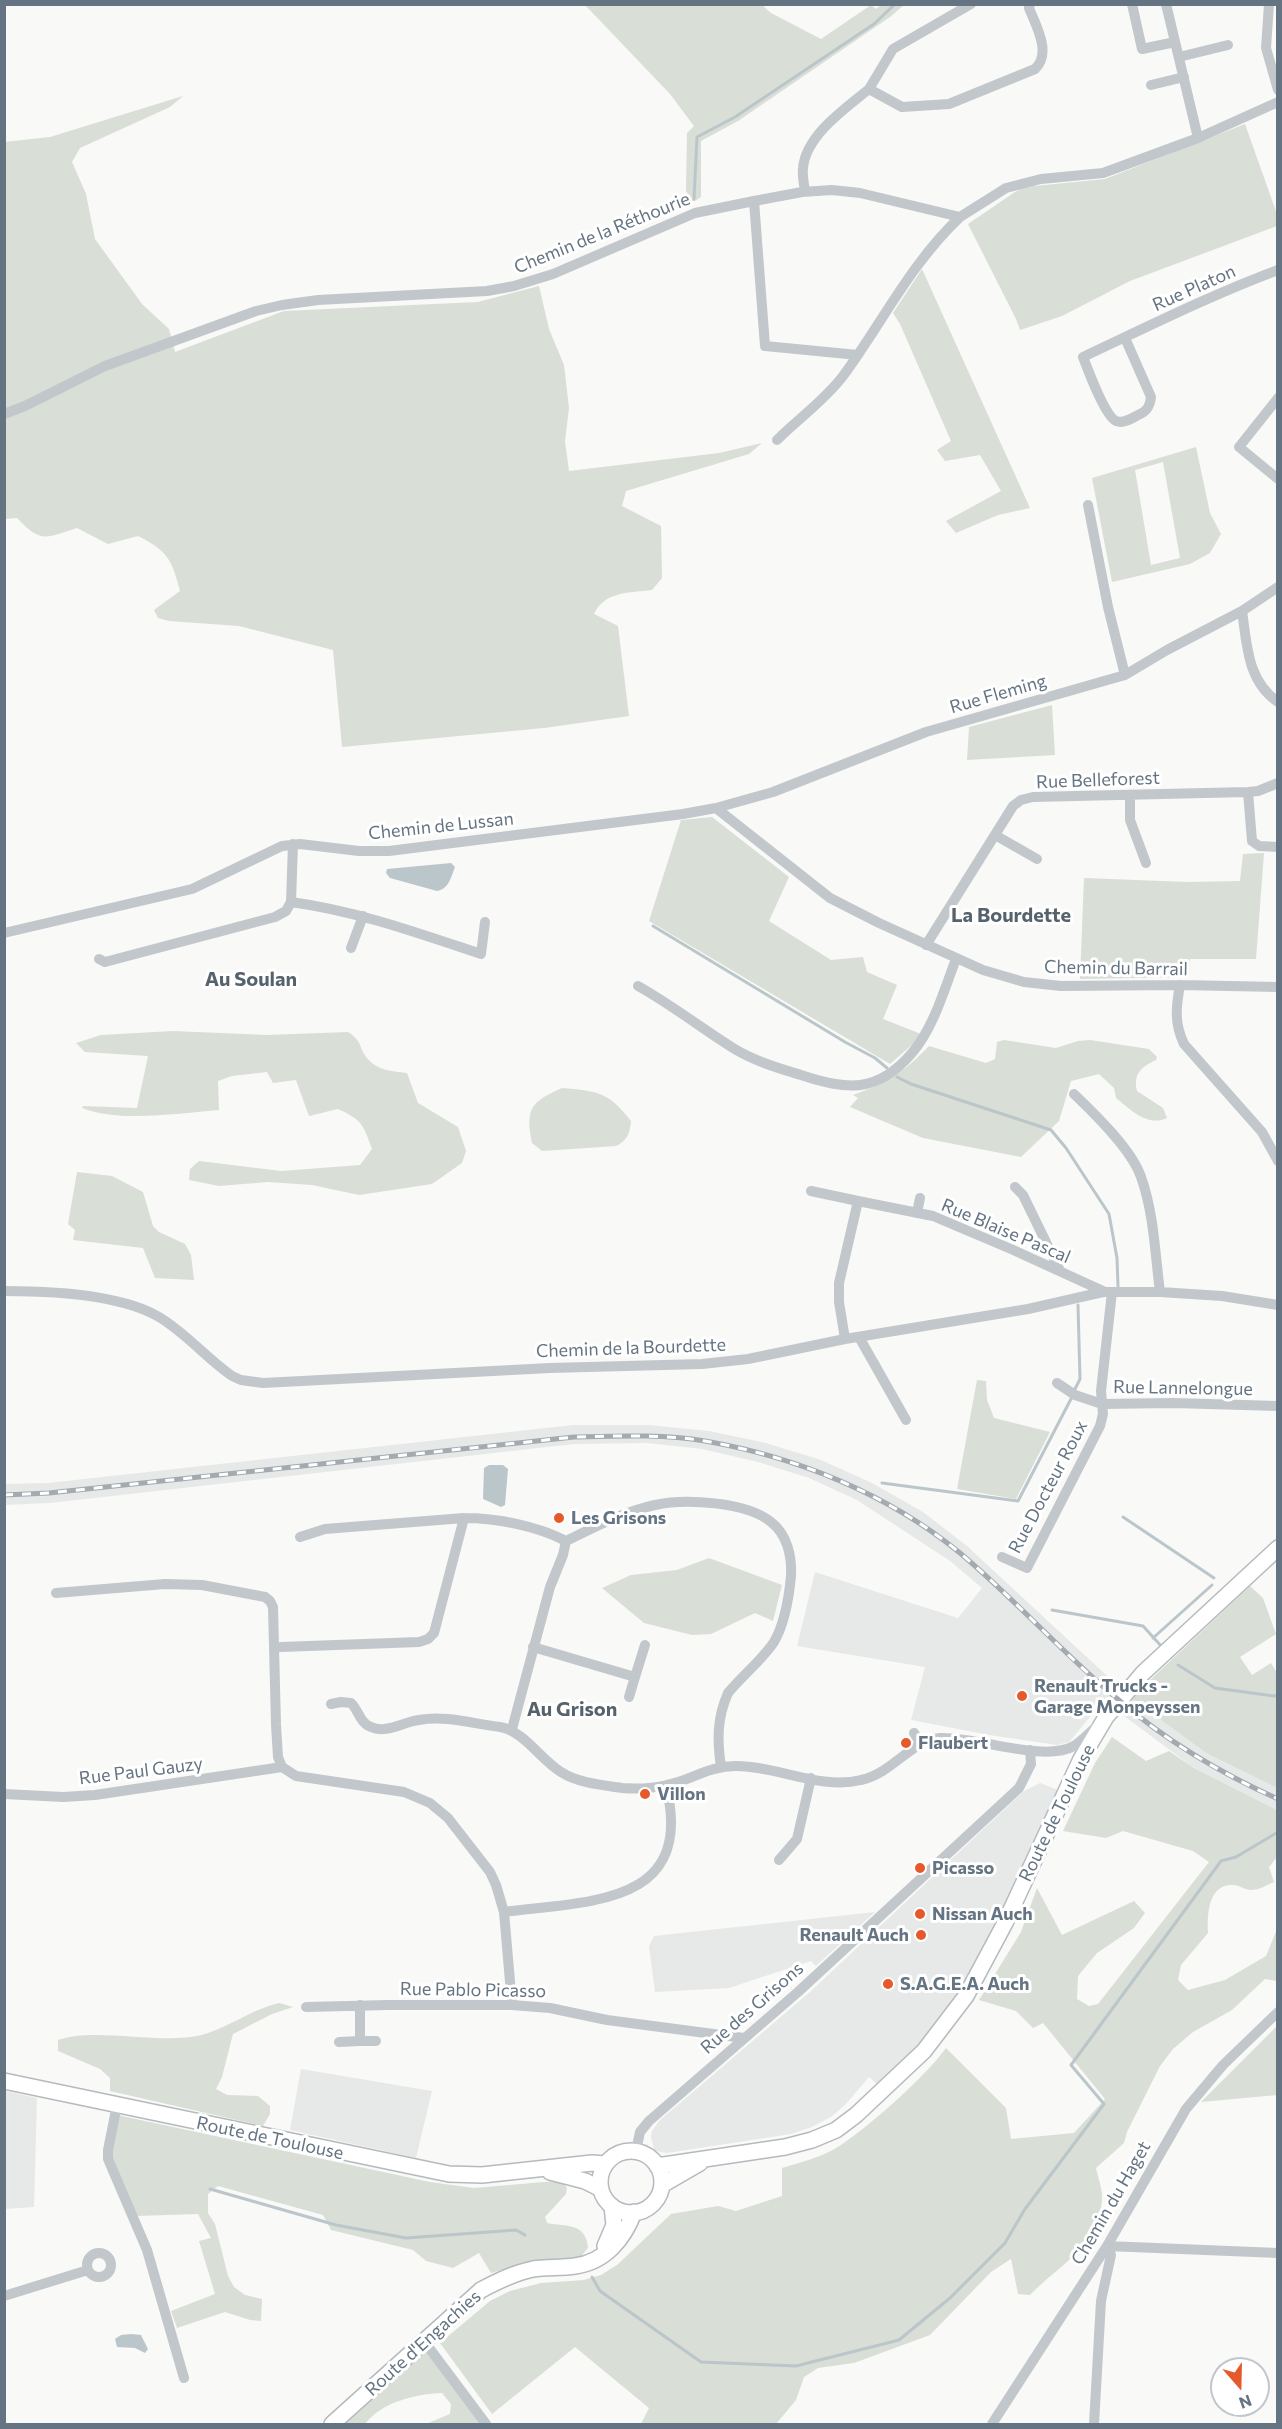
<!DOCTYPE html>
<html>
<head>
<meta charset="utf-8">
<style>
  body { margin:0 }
  #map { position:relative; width:1282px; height:2429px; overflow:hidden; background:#f9f9f7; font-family:Commissioner,sans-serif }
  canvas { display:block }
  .frame { position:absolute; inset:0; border:6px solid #647482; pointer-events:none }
  .north { position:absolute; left:1210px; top:2357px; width:60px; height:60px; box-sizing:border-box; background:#fff; border:2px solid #c1c7cd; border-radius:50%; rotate:160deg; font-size:16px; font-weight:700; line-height:24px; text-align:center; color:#647482 }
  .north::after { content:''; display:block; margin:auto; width:21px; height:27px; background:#e6592b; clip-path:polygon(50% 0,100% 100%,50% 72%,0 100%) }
</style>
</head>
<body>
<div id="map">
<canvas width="1282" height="2429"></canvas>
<div class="frame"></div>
<div class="north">N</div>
</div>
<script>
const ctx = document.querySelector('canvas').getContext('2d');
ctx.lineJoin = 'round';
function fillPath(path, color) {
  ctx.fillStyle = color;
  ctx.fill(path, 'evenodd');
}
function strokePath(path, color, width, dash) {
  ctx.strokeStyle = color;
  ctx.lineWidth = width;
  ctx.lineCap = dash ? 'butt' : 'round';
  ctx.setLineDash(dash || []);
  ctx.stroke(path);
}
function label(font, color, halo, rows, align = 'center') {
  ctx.font = font + ' Commissioner,sans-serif';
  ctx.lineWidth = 6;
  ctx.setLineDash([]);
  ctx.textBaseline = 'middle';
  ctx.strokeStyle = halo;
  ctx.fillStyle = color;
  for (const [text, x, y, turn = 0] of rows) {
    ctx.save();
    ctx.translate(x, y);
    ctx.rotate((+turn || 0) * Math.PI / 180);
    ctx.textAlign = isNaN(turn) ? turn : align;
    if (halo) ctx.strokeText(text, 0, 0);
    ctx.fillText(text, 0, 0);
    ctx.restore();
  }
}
fillPath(new Path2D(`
  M573,1425h76l60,6 57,12 55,17 51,23 51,29 44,34 164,152 75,55 71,35v22l-83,-42 -74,-55 -14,-15 -37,44 -12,3 -68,-10 -78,-15 14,-53 -128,-21 18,-74 143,46 24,-30 -32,-27 -93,-61 -48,-22 -51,-16 -56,-13 -55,-6 -73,1 -524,59 -45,2 -1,-21 44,-1z
  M1040,1783l18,7 -62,133 -39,71 -38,54 -40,38 -10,-9 -24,28 -14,12 -19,10 -21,7 -124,19 -12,-2 -4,-13 1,-7 7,-10 152,-130 213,-200z
  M875,1912l-59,54 -5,-5 -82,27 -74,4 -6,-46 5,-10z
  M301,2069l131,22 -16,67 -126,-28z
  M5,2091l32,7 -3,109 -29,2z`), '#e7e8e8');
fillPath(new Path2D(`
  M585,5h177l9,8 50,26 50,-34 5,4 5,-4h23l-14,12 -152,104 -37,20v56l-6,4h-4l-5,-10 1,-58 7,-7 -24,-32z
  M183,96l-13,11 -90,41 -8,14 14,32 9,45 47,65 27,25 6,23 109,-41 194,-9 61,-16 10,43 15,36 5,43 -4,33 4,30 150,-18 43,-10 -13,11 -123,37 -4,15 39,20 1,52 -10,12c-23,3 -47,1 -58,24l24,12 11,90 -85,12 -202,19 -9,-97 -94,-24 -70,-5 -11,-3 -4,-8 26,-19c-8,-31 -12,-40 -42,-55l-30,8 -31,-16c-32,10 -35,16 -60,-10l-12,1 -1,-377 46,-5z
  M1245,124l33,93 -1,9 -147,55 -68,35 -42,14 -4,-11 -48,-95 47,-32 10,-5 80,-8z
  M922,269l108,239 -32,7 -42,18 -10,-12 55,-30 -21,-36 -35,6 -8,-11 14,-9 -51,-117 -7,-11z
  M1196,447l14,66 11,21 -11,19 -20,11 -78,18 -20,-104zM1163,462l17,96 -29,7 -16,-95z
  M1052,705l3,50 -88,5 2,-33z
  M712,817l77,60 -20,44 62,39 32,-3 4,15 30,13 -14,34 38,15 -7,9 -24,21 -241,-143 32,-101z
  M1264,853l-8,106h-66l-1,18 -109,2 4,-101 104,4 52,-1 3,-27z
  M173,1031l94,4 81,-3c15,10 10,14 19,26 10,13 26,13 40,15l11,30 40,24 8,24 -4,12 -30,21 -73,11 -47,-10 -44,-3 -49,4 -30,-6 1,-11 9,-8 82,10 79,-6 12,-16c-9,-25 -10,-29 -34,-40l-29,7 -13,-36 -23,3 -6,-11 -35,4 -14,5 1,29c-39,3 -100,13 -137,-2l1,-2 54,2 11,-52 -63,-4 -9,-9 25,-8z
  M1004,1040l52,8 22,-7 12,-1 59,9 8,8 -1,3c-15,7 -23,14 -19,31l26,17 4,10c-20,9 -36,-8 -51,-20l-2,-10 -15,-14 -28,7 -12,40 -38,36 -98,-19 -73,-31 8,-9 -5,-3c34,-12 51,-23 76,-49l57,17 9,-4 2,-17z
  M562,1088c35,3 47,4 69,33 -1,12 -4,20 -15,25l-74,5 -10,-8c-7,-35 -1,-41 30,-55z
  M77,1172l35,4 31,16 10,34 6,6 26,12 6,11 3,25 -39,-2 -12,-30 -70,-8 2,-10 -7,-6z
  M977,1380l9,1 1,19 7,18 56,14 -34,67 -59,-10z
  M709,1558l73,27 -9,36 -18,-8 -44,21 -19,1 -48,-12 -42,-35 29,-13 46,-5z
  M1250,1586l13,12 13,36 -36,23 12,18 19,-12 6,10v115l-71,-35 -75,-55z
  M1112,1737l34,24 23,-10 25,17 83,42v47l-8,10 5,15c-7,3 -15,8 -23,8 -6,0 -12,-5 -18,-5 -25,-1 -26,30 -25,48l-27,32 -3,15 10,10 37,-10 41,-24 11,-27v52l-12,-2 -33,31 -39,22 -20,17 -13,17 -33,66 -3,11 -28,25c2,10 7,22 6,32 -4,47 -43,65 -72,95l-12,-1 -7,-35 -20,13 -61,63 -76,28 -36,5 -14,9 -8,23 -20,24h-135l8,-16 -74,-61 -83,67 -52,-71 50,-42 20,-10 31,-8 43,-3 17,-5 16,-10 54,-51 47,-8 18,5 46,-15v-28c20,-6 41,-11 59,-23 32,-22 83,-67 105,-97l60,60 5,31 63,-6 31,-34 -62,-76 -10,5 -17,-17 -37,-11 42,-68 16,-44 25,47 72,-34 11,12 -11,15 -37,25 -19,23 -1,23 12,7 9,-2 111,-142 -16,-11 -70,-20 -17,7 -43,-7 32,-68z
  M279,2003l14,4 -21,7 -39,20 -11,43 -6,12 11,6 31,1 12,10v8l-7,12 -153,-35v-13l-10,-9 -42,-18v-11c36,-13 98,4 139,-4 29,-6 52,-26 82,-33z
  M1277,2026v69l-76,7z
  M117,2115l313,67 44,6 82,-7 9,4 2,3 -1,6 -21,23 2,6c19,4 39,-1 41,25l-9,11 -53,4 -35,10 -12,-20 -26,15 -27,-7 -13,-11 -82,-20 -8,-15 -105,-29 -10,8v19l7,11 13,52 6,11 11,8 17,4 -1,22 -11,-1 -25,-8 -48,16 -6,-17 44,-17 -16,-53 12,-3 -13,-24 -63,2 -23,-59z
  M425,2349l55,74 -54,1 24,-10 1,-10 -9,-11c-27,1 -60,9 -77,31h-26z`), '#d9ded6');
fillPath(new Path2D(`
  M451,863l4,4c-4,10 -6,22 -18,24l-47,-13 -4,-5 1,-4z
  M503,1465l5,4 -3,36 -4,2 -18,-8 1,-31 5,-3z
  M131,2334l10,1 7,14 -3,4 -10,-5 -18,-1 -2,-8 6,-4z`), '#bbc6cb');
strokePath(new Path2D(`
  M694,199l3,-62 38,-20 139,-93 21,-20
  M653,926l192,116 30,16 12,10
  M897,1077l14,7 140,46 15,18 43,66 8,44 1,28
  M1074,1391l6,-12 -2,-74
  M882,1483l136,18 54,-104
  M1123,1517l91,61
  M1052,1610l91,16 19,21
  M1153,1638l59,-53
  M1178,1665l37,23 59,8 4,-1
  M210,2189l126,36 70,13 110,-8 9,5
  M592,2277l8,14 101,71 95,4 103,-26 51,-42 55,-55 20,-34 79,-105 -33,-39 150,-204 15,-4 42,-25`), '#bbc6cb', 3);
const secondary = new Path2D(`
  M4,2081l445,93 33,1 110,-12 14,1
  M600 2182a31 31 0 1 1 62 0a31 31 0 1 1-62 0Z
  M657,2166l128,-19 27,-7 24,-10 20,-15 68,-64 42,-55 39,-73 76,-164 25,-42 37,-44 135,-125
  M550,2172l35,9 16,8
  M662,2185l38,-22
  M605,2246l9,-21 -2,-19
  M332,2424l149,-134c17,-9 33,-17 52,-21 14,-2 28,-1 42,-3 30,-4 49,-27 59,-54`);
strokePath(secondary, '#b5babf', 18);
strokePath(new Path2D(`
  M1132,4l10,45 33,-7
  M1166,4l32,134
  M1269,4l-3,44 12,42
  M1179,57l49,-12
  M1151,85l33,-8
  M869,89l24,-40 78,-45
  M805,191c-1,-7 -3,-16 -2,-23 3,-33 43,-60 66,-79l33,18 47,-3 86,-35c17,-16 1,-43 -6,-61l1,-4
  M754,201l11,145 93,9
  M1125,338l26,59c-1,9 -4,15 -13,18 -7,4 -15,9 -22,6 -11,-5 -28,-51 -33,-64 64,-30 128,-62 195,-87
  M1278,398l-39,49 39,32
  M4,414l21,-8 80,-40 151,-55 26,-6 36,-5 169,-9 27,-5 39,-12 142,-61 59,-12 48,-9 30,-2 28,3 100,24 46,-29 35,-9 62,-6 95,-35 80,-36
  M777,440c21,-21 48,-40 66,-64 39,-53 68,-113 117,-159
  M1088,505l20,102 17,68
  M1242,611c5,33 5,70 36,91
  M1248,792l4,49 7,5 19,1
  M1130,795v25l16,43
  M716,808l114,90 49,25 104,47 41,12 37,4 119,-1 98,2
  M995,835l42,24
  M293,844l-2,58c66,9 127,31 190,52l4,-32
  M4,933l188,-44 90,-43 18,-2 59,7h30l294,-37 33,-6 57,-16 153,-60 199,-57 42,-25 75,-39 36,-24
  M926,945l87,-139 8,-6 12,-3 215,-5 10,-1 20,-8
  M351,948l12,-32
  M99,959l6,3 170,-45 11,-6 5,-9
  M1180,985c-4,22 -6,38 4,59l78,88 16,29
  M638,986c34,19 63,42 95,62 21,13 45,20 68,27 45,15 76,19 111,-22 22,-26 32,-63 44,-94
  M1074,1094c21,20 58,56 67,83 13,36 14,77 19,115
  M1015,1187l8,8 37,76
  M811,1191l47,10
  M917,1213l3,-15
  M4,1291c46,0 116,3 155,26 27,16 47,41 73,59l9,4 22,3 287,-15 152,-4 46,-5 97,-20 183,-30 75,-17h57l62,4 56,9
  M859,1337l47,83
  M845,1339l-6,-37v-19l19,-82 75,15 78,33 92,42
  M1057,1383l18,12 27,9 71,-1 105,3
  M300,1537l25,-8 139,-11
  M566,1541c29,-14 57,-29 89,-36 30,-7 92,-3 116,17 16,12 21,34 20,54 -2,21 -6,47 -17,66 -12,18 -32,34 -46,51 -11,25 -11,47 -7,74
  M1002,1557l25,11 73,-142 3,-12 -2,-23 11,-99
  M56,1593l109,-9 37,1 63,12 5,4 3,6 3,118 2,32 4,10 14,9 108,16 26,11 18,15 42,54 6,13 8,27 8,93
  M281,1647l138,-5 9,-3 6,-6 30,-115c33,0 73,8 102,23
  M533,1647l102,30 -6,20
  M635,1677l10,-32
  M331,1704l10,-2 10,1c8,8 9,20 20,24 15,7 32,-5 48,-7 26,-5 55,4 81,7 24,4 40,32 61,45 17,11 40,13 61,16 13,1 32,0 45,-3 25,-5 41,-19 69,-19 42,0 84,24 125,14 32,-7 50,-40 79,-42 36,-2 103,25 134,8 8,-5 14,-12 21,-18
  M512,1729l38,-142 13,-32 3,-14
  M914,1733l7,11
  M4,1794l59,3 32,-2 187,-28
  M779,1860l18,-21 14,-61
  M504,1912c84,-11 192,-6 162,-126
  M360,2005v36h16
  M306,2007l82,-2h124l38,3 57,12 137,18
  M339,2042l21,-1
  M117,2105l-9,45v9l39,91 37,128
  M636,2151l4,-19 9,-11 149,-129 221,-204 12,-24 -1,-14
  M1107,2246l171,7
  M87 2265a12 12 0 1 1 24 0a12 12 0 1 1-24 0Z
  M4,2296l84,-26
  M424,2341l62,83
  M992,2424l115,-178 79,-137 37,-44 55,-53
  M1094,2424l7,-123 10,-46 -4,-9`), '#c2c7cb', 10);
strokePath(secondary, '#fff', 15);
const rail = new Path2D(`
  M4,1495l45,-2 525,-56c43,-1 88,-3 131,4 92,16 183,53 255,112 56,47 104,102 160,148 48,41 100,72 158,98`);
strokePath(rail, '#a3aab0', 5);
strokePath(rail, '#fff', 3, [9]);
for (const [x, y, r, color] of [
  [559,1518,6,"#e6592b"],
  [1022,1696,6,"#e6592b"],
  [906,1743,6,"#e6592b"],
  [645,1794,6,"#e6592b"],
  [920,1868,6,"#e6592b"],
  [920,1914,6,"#e6592b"],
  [921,1935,6,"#e6592b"],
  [888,1984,6,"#e6592b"]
]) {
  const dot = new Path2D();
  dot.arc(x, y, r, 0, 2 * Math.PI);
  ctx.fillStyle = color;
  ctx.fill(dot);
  strokePath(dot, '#fff', 2);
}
label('18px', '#647482', '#fff', [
  ["Chemin de la Réthourie",602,233,-22],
  ["Rue Platon",1194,288,-24],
  ["Rue Fleming",998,694,-16],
  ["Rue Belleforest",1098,780,-2],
  ["Chemin de Lussan",441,826,-6],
  ["Chemin du Barrail",1116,968,1],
  ["Rue Blaise Pascal",1006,1231,23],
  ["Chemin de la Bourdette",631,1348,-2],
  ["Rue Lannelongue",1183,1388,1],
  ["Rue Docteur Roux",1048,1487,-62],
  ["Rue Paul Gauzy",141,1771,-7],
  ["Route de Toulouse",1057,1813,-64],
  ["Rue Pablo Picasso",473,1990,1],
  ["Rue des Grisons",752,2008,-41],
  ["Route de Toulouse",270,2138,12],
  ["Chemin du Haget",1111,2203,-60],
  ["Route d'Engachies",423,2343,-42]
]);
label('bold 18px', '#647482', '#fff', [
  ["Les Grisons",571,1518],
  ["Renault Trucks -",1034,1686],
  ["Garage Monpeyssen",1034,1707],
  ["Flaubert",918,1743],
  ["Villon",657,1794],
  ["Picasso",932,1868],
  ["Nissan Auch",932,1914],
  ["Renault Auch",909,1935,"right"],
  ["S.A.G.E.A. Auch",900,1984]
], 'left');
label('bold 20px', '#56636d', '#fff', [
  ["La Bourdette",1011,915],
  ["Au Soulan",251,979],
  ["Au Grison",572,1709]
]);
</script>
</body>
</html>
